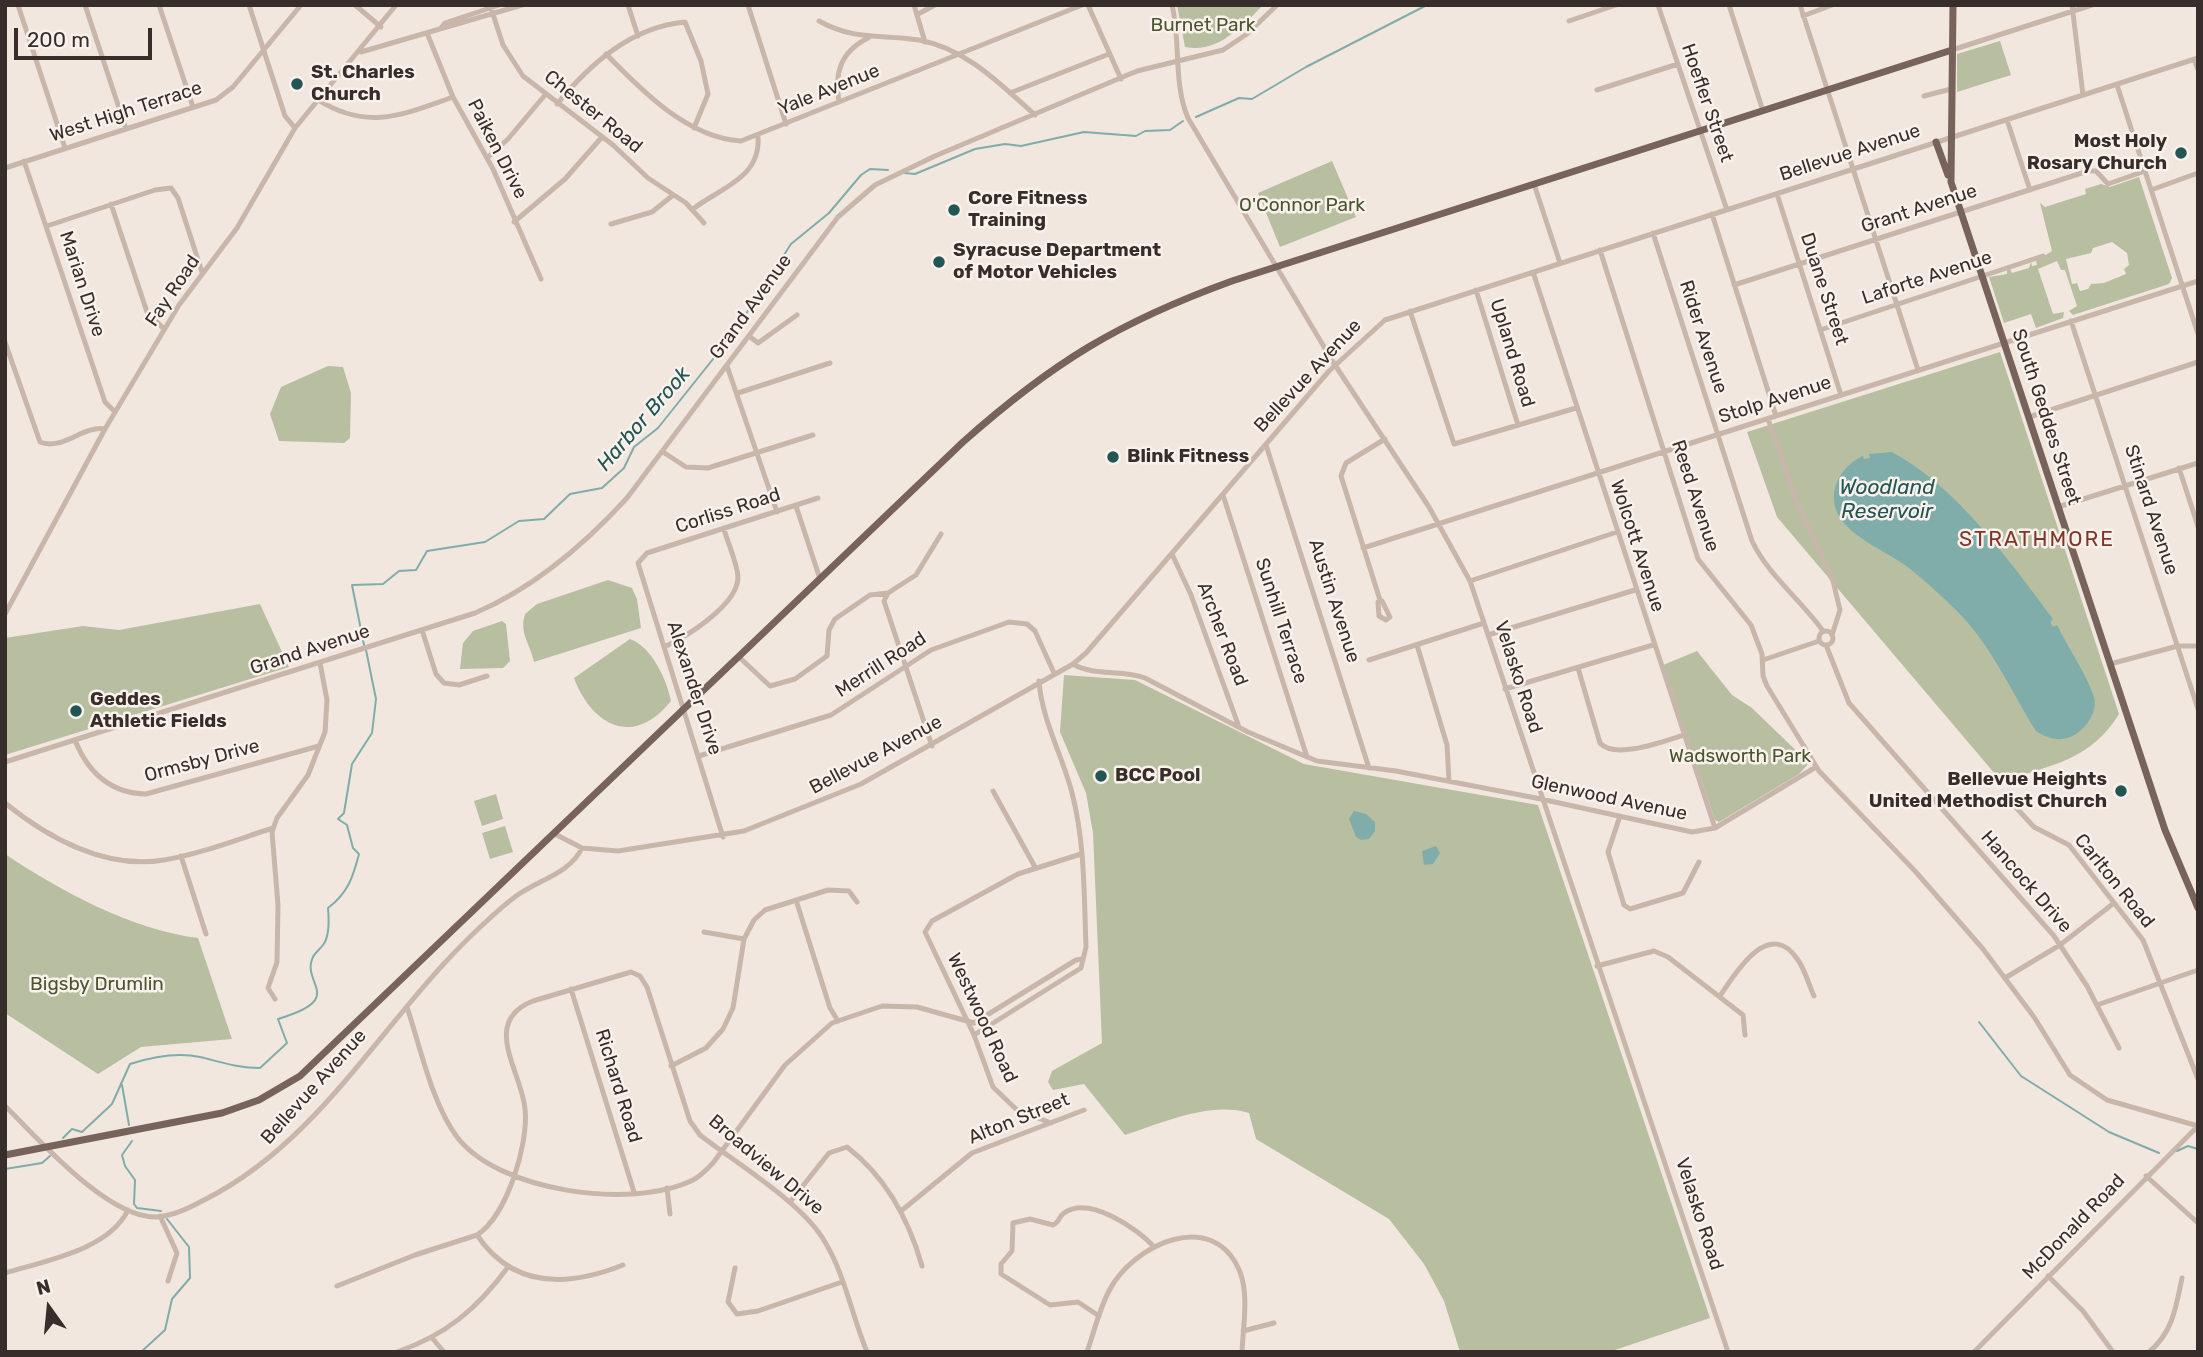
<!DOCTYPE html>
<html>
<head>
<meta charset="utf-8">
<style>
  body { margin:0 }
  #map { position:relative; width:2203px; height:1357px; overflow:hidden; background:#f1e7df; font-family:Rubik,sans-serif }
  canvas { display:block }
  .frame { position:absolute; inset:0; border:7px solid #372d2a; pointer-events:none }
  .north { position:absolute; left:14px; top:1273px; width:70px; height:70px; -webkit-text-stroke:5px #f9f1eb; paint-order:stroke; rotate:345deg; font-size:19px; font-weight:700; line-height:28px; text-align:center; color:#372d2a }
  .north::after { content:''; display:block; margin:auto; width:24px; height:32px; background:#372d2a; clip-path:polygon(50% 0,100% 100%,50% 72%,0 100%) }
  .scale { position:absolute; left:14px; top:28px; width:138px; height:32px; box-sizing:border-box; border:4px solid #372d2a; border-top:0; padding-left:9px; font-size:21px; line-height:24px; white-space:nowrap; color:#372d2a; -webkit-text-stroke:5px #f9f1eb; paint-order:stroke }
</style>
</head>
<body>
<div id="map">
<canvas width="2203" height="1357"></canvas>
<div class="frame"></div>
<div class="north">N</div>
<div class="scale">200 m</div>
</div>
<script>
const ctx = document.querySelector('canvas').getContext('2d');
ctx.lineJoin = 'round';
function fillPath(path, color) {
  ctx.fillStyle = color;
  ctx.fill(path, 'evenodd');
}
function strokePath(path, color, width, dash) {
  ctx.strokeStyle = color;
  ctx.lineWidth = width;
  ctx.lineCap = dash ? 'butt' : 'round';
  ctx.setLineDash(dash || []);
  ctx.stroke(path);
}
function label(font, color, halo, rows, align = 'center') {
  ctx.font = font + ' Rubik,sans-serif';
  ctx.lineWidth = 5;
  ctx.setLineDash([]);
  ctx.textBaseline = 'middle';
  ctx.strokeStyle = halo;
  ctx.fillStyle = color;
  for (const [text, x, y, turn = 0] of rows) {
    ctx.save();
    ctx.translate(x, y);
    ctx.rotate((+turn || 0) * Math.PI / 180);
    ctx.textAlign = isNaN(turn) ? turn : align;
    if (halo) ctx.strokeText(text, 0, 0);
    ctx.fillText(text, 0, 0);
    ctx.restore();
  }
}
fillPath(new Path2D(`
  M1177,5h86c-20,21 -46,49 -78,42z
  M2000,41l11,34 -54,17v-38z
  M1332,161l24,56 -76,30 -22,-54z
  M2139,177l33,101 -3,6 -96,31 -4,-4 8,-5 -12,-36h-4l-4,-9 -19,8 15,45 11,-2 -1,6 -27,10 -5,-14 -27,9 -15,-46 18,-3v-4l3,-1 2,4 17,-5 2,-6 1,4 5,-1 -1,-4 16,-10 -12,-48 5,4 41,-13 -1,-5 16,-5 9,3zM2112,242l15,11 2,12 -5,4 2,5 -22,9 -13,1 -3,5 -8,2 -3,-8 -5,1 -6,-25 25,-6 2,-5z
  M2000,352l119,362c-28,46 -69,52 -118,67l-224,-264 -30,-85z
  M328,366l15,1 8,26 -1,45 -6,5 -65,-2 -9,-27 11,-27z
  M608,580l24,8 5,11 4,29 -107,34c-4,-19 -15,-28 -9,-48l12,-10z
  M260,604l29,63 -284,88v-117l78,-12 36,4z
  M502,621l4,3 4,37 -7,7 -43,1 3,-26 10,-12z
  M630,639c22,8 37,41 41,62 -37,47 -79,25 -97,-23z
  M1697,651l35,44 20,13 57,55 -10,11 -80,48 -4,-2 -52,-155z
  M1064,675l71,5 169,84 234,41 172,513 -101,34h-149l-16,-51 -20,-37 -35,-45 -133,-80 -7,-26c-39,-12 -87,10 -124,22l-41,-51 -31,6 -5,-8 4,-11 50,-28 -9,-210 -7,-40 -26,-61z
  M496,794l7,25 -21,7 -8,-25z
  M505,826l8,26 -23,7 -8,-26z
  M5,854c55,37 128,76 193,84l34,101 -91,8 -43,27 -93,-61z`), '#b8bfa0');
fillPath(new Path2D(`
  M1892,452c67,37 116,107 161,167l-3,3 3,5 4,-2c11,23 29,48 37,72 4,14 -7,30 -18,37 -14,9 -28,5 -40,-3 -25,-40 -45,-86 -79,-120 -15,-15 -32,-30 -48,-43 -21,-16 -54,-28 -69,-50 -15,-24 0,-52 23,-62l1,3 6,-1 -1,-4z
  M1354,811l12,3 9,8v9l-6,8 -8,1 -5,-3 -7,-18z
  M1436,846l4,7 -7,11 -9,1 -2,-14z`), '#80acaa');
strokePath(new Path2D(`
  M1196,117l43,-19 13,1 54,-32 121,-62
  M905,173l10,1 60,-25 30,-5 16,2 63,-14 52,4 9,-5 25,-1 13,-9
  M364,645l-12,-60 31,-1 16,-13 17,-1 11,-19 58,-9 34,-21 25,-2 26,-25 32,-6 22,-20 10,-21 24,-19 75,-94 58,-90 38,-31 32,-38 9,-6 18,1
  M1979,1022l42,54 88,56 50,21
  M122,1085l7,40
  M63,1138l9,-9 10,3 30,-28 18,-40c22,-7 47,-12 70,-7 21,5 38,11 60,11l27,-25 -9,-24c70,-21 22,-35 35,-62 2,-4 7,-8 10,-12 7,-9 6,-26 5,-37 20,-15 25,-31 31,-54l-6,-6 -6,-23 -9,-6 6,-6 8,-49 20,-31 4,-34 -10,-49
  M132,1141l-10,14 3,11 10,14 -1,24 3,4 24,3
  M2177,1151l11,-5 10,3
  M5,1169l37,-6 8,-7
  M141,1352l24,-22 7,-31 18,-21 -1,-31 -22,-28`), '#80acaa', 2);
strokePath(new Path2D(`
  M18,5l47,143
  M85,5l41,124
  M159,5l34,102
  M249,5l36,111 10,12
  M355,5l26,22
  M490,5l13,40 20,31 90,69 35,33 38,25 18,20
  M628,5l10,31
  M748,5l38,119
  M914,5l11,37
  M1088,5l33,74
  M1172,5c9,37 1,78 16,113l145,244 96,145 41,74 258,771
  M1658,5l69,205
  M1729,5l34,106
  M1800,5l118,365
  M2072,5l11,90
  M918,14l17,-9
  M1803,16l29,-11
  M819,21c36,20 62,13 100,19 48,9 81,44 116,75
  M1569,21l47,-16
  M441,28l4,-5 54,-18
  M427,33l26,64 40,72 48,110
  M1952,50l140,-45
  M361,52l161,-47
  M606,54c36,37 82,84 135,87l341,-136
  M2194,59l4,11
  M2117,85l81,249
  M1597,90l81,-26
  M1010,93l99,-39
  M1924,96l27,-7
  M318,100c50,31 84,15 135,-3
  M839,102c-5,-28 1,-50 29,-64
  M557,104c33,-40 74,-77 128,-82l16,39 7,33 -14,34
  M2007,120l23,70
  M487,158l21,-19 37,-44
  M24,161l81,241 10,10
  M5,168l211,-68 17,-13 68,-82
  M1534,184l26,79
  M2151,190l47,-17
  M1777,194l64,201
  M111,204l36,108 17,17
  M693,209c27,-21 68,-31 65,-72
  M1712,214l64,202
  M514,222l51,-43 37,-42
  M611,224l41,-12 20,-16
  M47,226l108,-36 16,-2 7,10 24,74
  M1653,233l99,308c16,34 49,59 71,90
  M1600,250l98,309 53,66 11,29 1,22 4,10 52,85 96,100 68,78 51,68 36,58 37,25 91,26
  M1533,272l182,556
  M1734,285l354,-114h8l12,13 37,-13
  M1476,290l42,135
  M1410,311l44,133 122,-36
  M2071,321l127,388
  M1820,330l223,-74
  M749,336l9,7 39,-28
  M5,342l35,100c23,9 43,-17 65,-13
  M727,366l50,146
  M738,393l92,-30
  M2029,417l169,-55
  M1768,419l28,81 37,81 7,29 -8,25
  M1266,445l103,323
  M663,452l23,15 22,1 105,-33
  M2179,468l15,46 4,3
  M1223,495l84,262
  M796,506l24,73
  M2058,507l140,-44
  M2194,514l4,13
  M1363,548l835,-267
  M1172,554l19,41 48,132
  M1470,581l147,-49
  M888,593l-4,8 48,145
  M1380,600l-39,-124 5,-13 39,-24
  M1382,601l8,16 -4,3 -7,-4 -1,-14z
  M5,614l100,-185 74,-124 58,-77 58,-100 101,-123
  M422,630l14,44 8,9 15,2 28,-9
  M1819 638a7 7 0 1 1 14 0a7 7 0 1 1-14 0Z
  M1488,635l147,-45
  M1417,645l30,100 2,36
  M1826,645l23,58 205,233 33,50 32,62
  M664,647c22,-10 74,-42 74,-70 -1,-15 -10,-33 -14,-48
  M739,657l31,29 25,-7 32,-23 2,-26 6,-11 35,-24 18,-2 28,-18 25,-41
  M1369,660l115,-37
  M1763,660l56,-19
  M1073,664c22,13 49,5 72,14l103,54 69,29 79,10 145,28 151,33 23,-4 101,-61
  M2110,664l68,-18h20
  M1578,668l22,75c15,17 64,-2 84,-8
  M1505,689l148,-44
  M75,740c13,33 35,53 71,54l173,-48
  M699,756l132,-41 100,-65 78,-28 18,2 8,7 19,42
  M5,762l470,-149c59,-25 109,-68 152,-115l211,-281 37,-32 60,-29 202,-85 86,-21 24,-16 30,-29
  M993,791l42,76
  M2011,802l23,25 35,18 74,95 55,139
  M5,803c43,35 101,67 159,57 37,-6 74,-21 109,-32
  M1620,816l-12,36 16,53 6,4 53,-16 16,-31
  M555,834l27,14 36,3 126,-20 117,-47 212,-120 13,-11 243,-282 56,-51 813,-262
  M723,837l-85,-274 9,-10 171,-55
  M181,856l25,78
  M796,900l34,108 8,13
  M704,932l40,7
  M1597,966l57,-15 14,6 75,58 2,20
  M2005,978l55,-33 54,-42
  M571,989l63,203
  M1720,996c15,-22 49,-80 78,-36 7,10 11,25 16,36
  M275,999l-7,-11 9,-26 1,-57 -6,-73 5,-14 31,-43 17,-43 2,-32 -7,-37
  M2097,1005l101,-35
  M407,1007c13,39 25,97 50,130 42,55 175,73 236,43 8,-4 14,-11 20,-17l72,-98 47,-42 50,-17 35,1 57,16 102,-63 7,-1
  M974,1035l107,-67 5,-21c-2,-51 -1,-105 -14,-154 -10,-39 -30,-72 -33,-112
  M671,1066l35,-18 17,-19 10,-21 11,-69 10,-19 11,-10 63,-20 21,1 8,11
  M5,1106c34,33 102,112 151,111 18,-1 35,-10 50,-18 116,-59 177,-180 269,-267 14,-13 28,-27 44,-38 22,-15 51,-21 63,-46
  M1051,1123l-34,-13 -24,-23 -19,-52 -49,-103 7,-11 86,-47 63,-20
  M2146,1176l52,47
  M667,1188l3,26
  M790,1202l39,-49 18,-6c39,30 62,73 75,119
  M901,1211l71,-58 112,-43
  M160,1216l17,37 -9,28
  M477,1235c36,54 91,52 146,30
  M735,1268l-7,34 9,12 21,-3 84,-29
  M5,1273c39,-12 104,-23 123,-63
  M2048,1276l35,35 30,41
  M337,1286l78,-31 62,-20c30,-19 52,-92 48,-126 -3,-37 -45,-87 8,-108l98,-29 9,4 7,11 43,134 10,14c37,29 103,68 125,107 20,33 27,74 42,110
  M1099,1316l-21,-14 -28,3 -49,-31v-10l11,-13 1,-28 17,-4 23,6c7,-3 5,-8 11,-12 25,-18 74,16 90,34
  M1243,1331l31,-8
  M433,1339l11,13
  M397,1352c49,-17 80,-43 111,-85
  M1087,1352c7,-20 12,-42 22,-61 24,-47 105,-84 131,-19 9,23 3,55 2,80
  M1974,1352l224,-226
  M2149,1352c24,-20 27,-45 33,-74`), '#c9b6ab', 5);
strokePath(new Path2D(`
  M1953,5l-2,177 214,648 33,78
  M1936,142l12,33
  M5,1155l217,-42 37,-13 41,-24 663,-634c90,-80 156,-120 269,-161l720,-231`), '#78635c', 7);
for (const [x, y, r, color] of [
  [297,84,7,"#225655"],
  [2181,153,7,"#225655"],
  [954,210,7,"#225655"],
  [939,262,7,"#225655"],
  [1113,457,7,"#225655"],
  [76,711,7,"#225655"],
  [1101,776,7,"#225655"],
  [2121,791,7,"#225655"]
]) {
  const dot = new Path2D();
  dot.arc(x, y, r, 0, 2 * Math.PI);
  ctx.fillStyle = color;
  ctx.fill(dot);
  strokePath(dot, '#f9f1eb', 2.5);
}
label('19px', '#4a542f', '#f9f1eb', [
  ["Burnet Park",1203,26],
  ["O'Connor Park",1302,206],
  ["Wadsworth Park",1740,757],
  ["Bigsby Drumlin",97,985]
]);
label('bold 19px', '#372d2a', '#f9f1eb', [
  ["St. Charles",311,73],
  ["Church",311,95],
  ["Most Holy",2167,142,"right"],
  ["Rosary Church",2167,164,"right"],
  ["Core Fitness",968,199],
  ["Training",968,221],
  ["Syracuse Department",953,251],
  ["of Motor Vehicles",953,273],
  ["Blink Fitness",1127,457],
  ["Geddes",90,700],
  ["Athletic Fields",90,722],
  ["BCC Pool",1115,776],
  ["Bellevue Heights",2107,780,"right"],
  ["United Methodist Church",2107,802,"right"]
], 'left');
label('19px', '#372d2a', '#f9f1eb', [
  ["Yale Avenue",829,90,-22],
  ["Hoefler Street",1707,103,71],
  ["West High Terrace",126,112,-18],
  ["Chester Road",593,112,39],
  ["Paiken Drive",497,149,63],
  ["Bellevue Avenue",1850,153,-18],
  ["Grant Avenue",1919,209,-18],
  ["Laforte Avenue",1927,278,-18],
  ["Marian Drive",82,284,72],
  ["Duane Street",1824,289,72],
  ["Fay Road",173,291,-56],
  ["Grand Avenue",751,307,-54],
  ["Rider Avenue",1703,337,72],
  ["Upland Road",1512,353,73],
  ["Bellevue Avenue",1308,376,-47],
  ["Stolp Avenue",1775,400,-18],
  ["South Geddes Street",2046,417,72],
  ["Reed Avenue",1695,496,72],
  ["Stinard Avenue",2151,510,72],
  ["Corliss Road",728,511,-18],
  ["Wolcott Avenue",1637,546,72],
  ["Austin Avenue",1334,601,72],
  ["Sunhill Terrace",1281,621,72],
  ["Archer Road",1222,634,69],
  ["Grand Avenue",310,650,-18],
  ["Merrill Road",881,665,-33],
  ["Velasko Road",1518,677,72],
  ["Alexander Drive",694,688,72],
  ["Bellevue Avenue",876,755,-28],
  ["Ormsby Drive",202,761,-15],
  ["Glenwood Avenue",1609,798,12],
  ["Carlton Road",2114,881,51],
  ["Hancock Drive",2026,882,49],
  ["Westwood Road",982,1018,65],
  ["Richard Road",618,1086,73],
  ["Bellevue Avenue",314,1087,-48],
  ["Alton Street",1019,1119,-22],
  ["Broadview Drive",766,1165,40],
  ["Velasko Road",1699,1214,72],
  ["McDonald Road",2074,1227,-46]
]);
label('italic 21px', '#225655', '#f9f1eb', [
  ["Harbor Brook",644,419,-49],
  ["Woodland",1887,488],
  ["Reservoir",1887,512]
]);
ctx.letterSpacing = '2px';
label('21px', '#813528', '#f9f1eb', [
  ["STRATHMORE",2037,540]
]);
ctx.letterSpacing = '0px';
</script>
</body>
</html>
